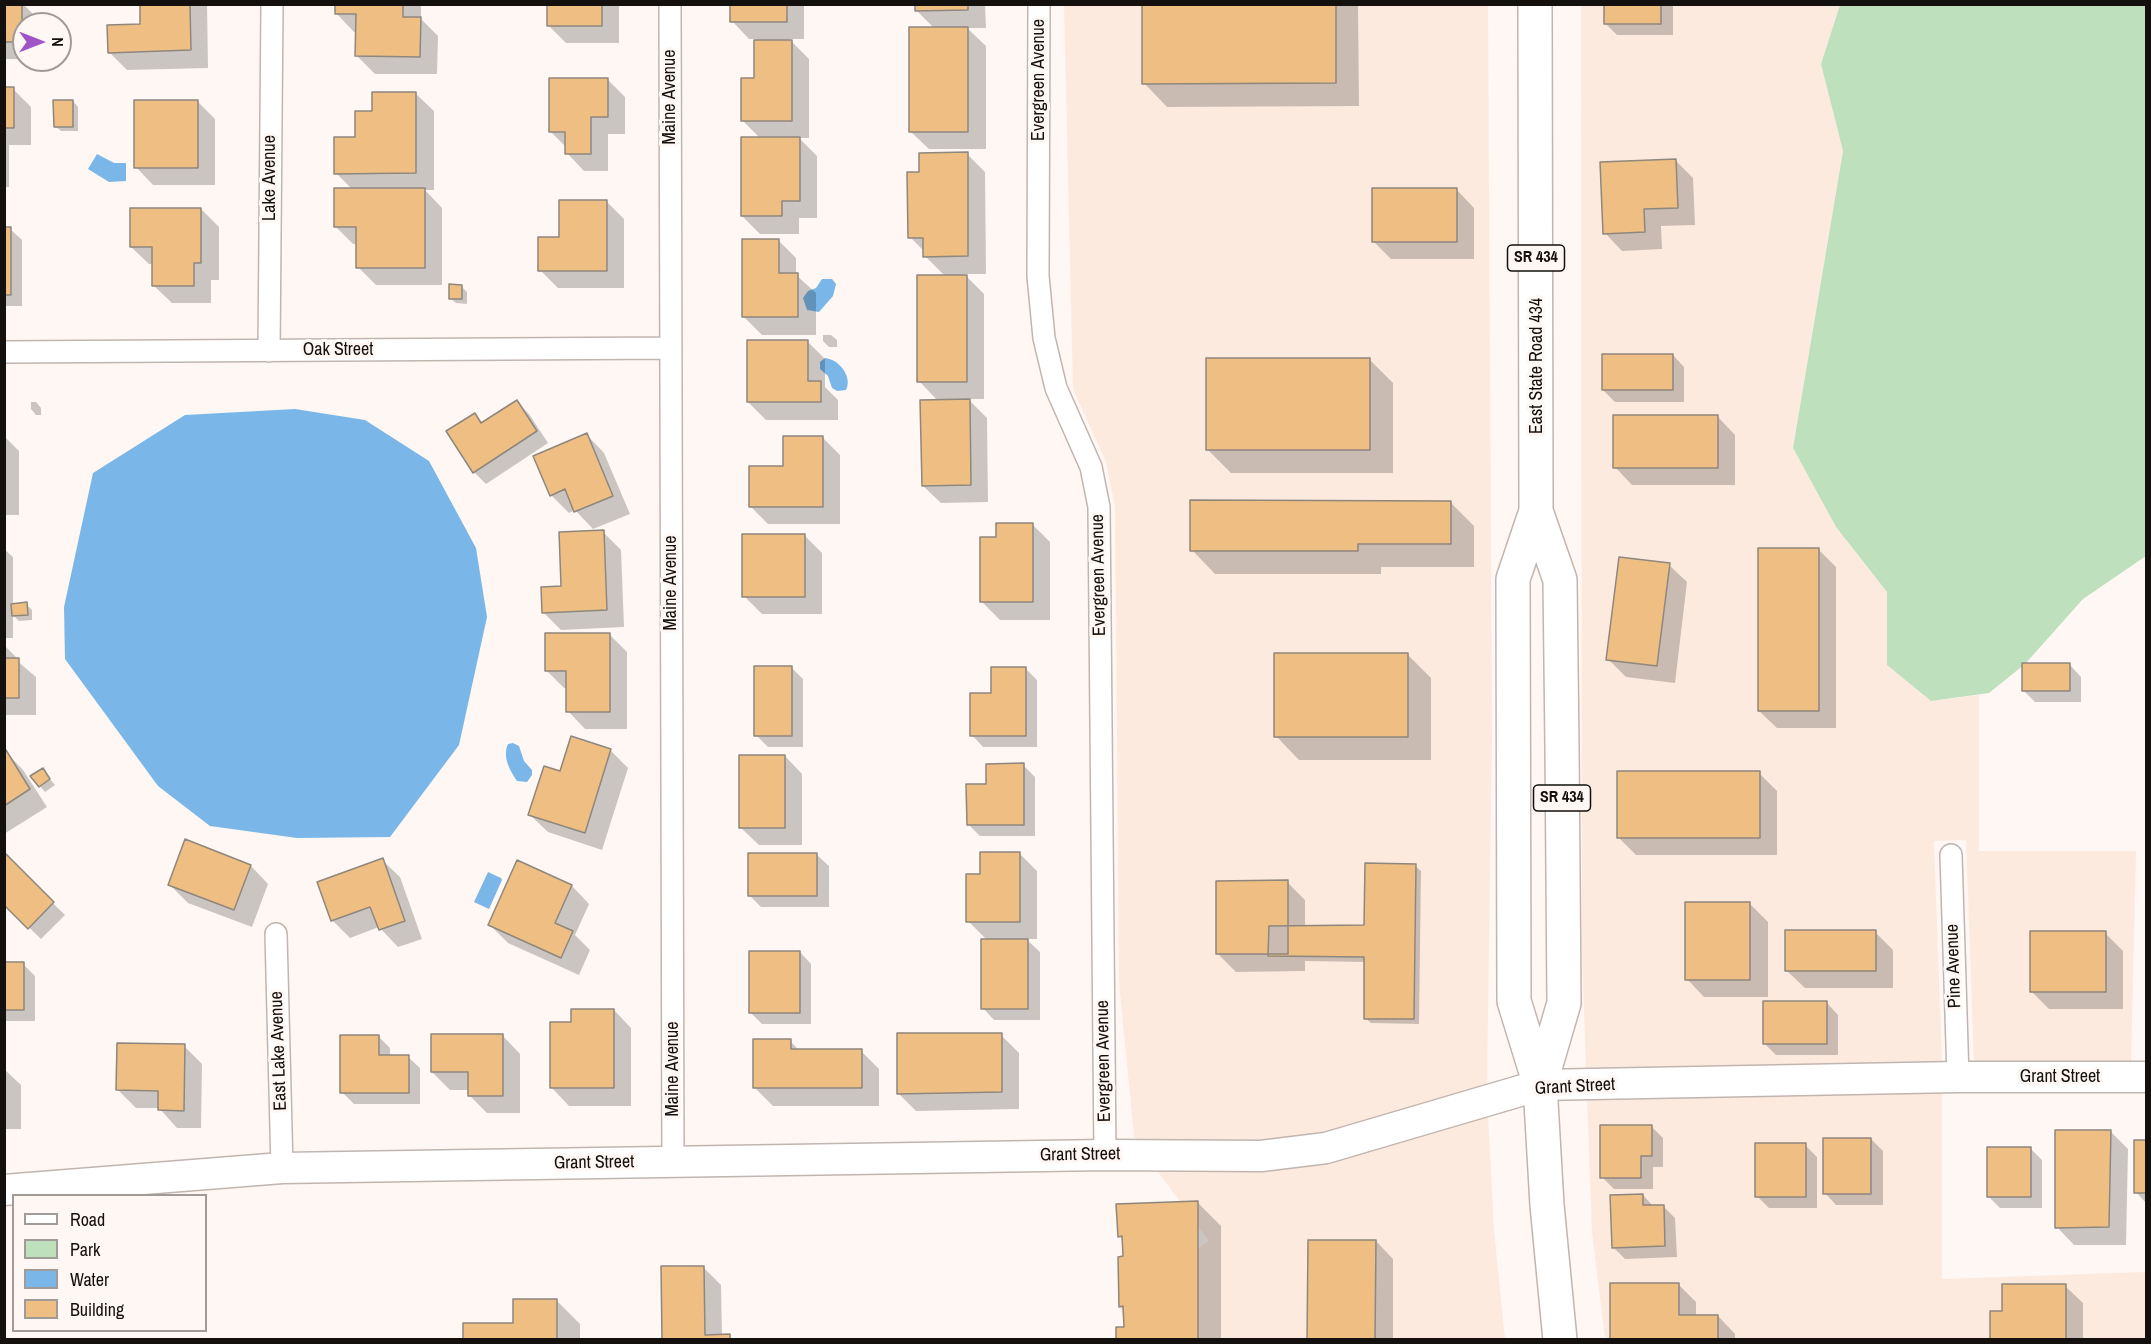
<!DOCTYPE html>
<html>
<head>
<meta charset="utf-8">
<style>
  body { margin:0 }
  #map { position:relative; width:2151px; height:1344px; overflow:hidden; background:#fef7f3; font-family:"Archivo Narrow",sans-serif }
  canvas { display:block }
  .frame { position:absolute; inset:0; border:6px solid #13100d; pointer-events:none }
  .legend { position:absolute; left:12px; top:1194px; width:195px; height:138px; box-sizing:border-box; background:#fef7f3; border:2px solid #a09b97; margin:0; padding:8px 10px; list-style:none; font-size:18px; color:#13100d }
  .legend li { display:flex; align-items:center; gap:12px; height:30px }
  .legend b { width:30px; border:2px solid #a09b97 }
  .north { position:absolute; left:12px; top:12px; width:60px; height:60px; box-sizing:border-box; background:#fef7f3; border:2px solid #a09b97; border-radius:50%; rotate:90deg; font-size:16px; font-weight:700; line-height:24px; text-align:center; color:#13100d }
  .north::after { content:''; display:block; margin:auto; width:21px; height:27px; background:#9f55c8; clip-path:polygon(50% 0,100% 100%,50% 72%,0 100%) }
</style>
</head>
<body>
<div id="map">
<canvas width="2151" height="1344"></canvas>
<div class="frame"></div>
<ul class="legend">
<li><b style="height:8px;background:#fff"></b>Road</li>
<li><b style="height:16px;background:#bee0bc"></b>Park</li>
<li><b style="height:16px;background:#7ab7e8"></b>Water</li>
<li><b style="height:16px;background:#eebe82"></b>Building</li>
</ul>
<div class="north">N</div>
</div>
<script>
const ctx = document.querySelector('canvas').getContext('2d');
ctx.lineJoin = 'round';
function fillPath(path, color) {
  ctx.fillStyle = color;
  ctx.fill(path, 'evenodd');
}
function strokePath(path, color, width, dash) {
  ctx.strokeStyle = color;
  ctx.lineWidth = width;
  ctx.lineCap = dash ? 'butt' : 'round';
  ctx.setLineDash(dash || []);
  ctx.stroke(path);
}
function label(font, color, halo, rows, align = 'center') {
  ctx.font = font + ' "Archivo Narrow",sans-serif';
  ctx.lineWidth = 6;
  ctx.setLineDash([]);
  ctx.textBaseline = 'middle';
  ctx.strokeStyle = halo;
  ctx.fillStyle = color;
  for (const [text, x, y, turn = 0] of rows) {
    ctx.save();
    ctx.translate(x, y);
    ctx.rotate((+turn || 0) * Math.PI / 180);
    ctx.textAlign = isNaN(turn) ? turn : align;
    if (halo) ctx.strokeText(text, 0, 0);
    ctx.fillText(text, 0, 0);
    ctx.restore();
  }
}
fillPath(new Path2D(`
  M1064,5h424l4,733 -5,348 -164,48 -63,8 -122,-1 -4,-5 -15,-154 -4,-475 -9,-45 -33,-73z
  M1581,5h259l-19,59 22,87 -50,297 43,79 51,65v73l44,36 48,-6v156h157l-5,212h-157l-8,-223 -32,1 8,222 -356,7 -4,-116z
  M1942,1091v188l204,-7v67h-541l-13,-107 -5,-134z
  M1488,1116l6,115 11,108h-372l-16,-38 92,-60 -53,-72 175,-7z`), '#fdeadf');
fillPath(new Path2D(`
  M1840,5h306v551l-63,43 -58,65 -36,29 -58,8 -44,-36v-73l-51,-65 -43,-79 50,-297 -22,-87z`), '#bee0bc');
fillPath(new Path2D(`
  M97,154l17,9h12v18l-17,1 -21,-13z
  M822,279h10l4,5 -3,12 -14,16 -12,-2 -4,-12 5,-7 8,-3z
  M825,358c14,1 28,19 21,32l-9,1 -5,-3 -4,-12 -8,-7v-7z
  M295,409l70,11 64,41 47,87 11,69 -28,128 -69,92 -93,1 -87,-12 -52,-40 -93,-127 -1,-52 29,-134 92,-58z
  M513,743l6,3 5,15 8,9v5l-5,7 -10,-1c-7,-11 -15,-24 -9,-37z
  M488,872l13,6 1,2 -13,29 -15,-7z`), '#7ab7e8');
fillPath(new Path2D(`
  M4,4h19l16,16v4h-15v35h-20z
  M141,4h66l1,64 -81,2 -18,-18 33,-27z
  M337,4h84v15l17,17 -1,38h-62l-18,-18v-24h-3l-17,-18z
  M549,4h70v39h-53l-18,-18z
  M732,4h72v35h-15l20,20v79h-10l18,18v62h-18v16h-39l-18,-18 18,-78 -18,-18 14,-40v-41h-7l-17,-18z
  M916,4h69l1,24h-19l19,18v103h-57l-18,-17 24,-103 -19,-19z
  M1143,4h215l1,102 -192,1 -23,-24z
  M1605,4h68v31h-56l-12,-12z
  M607,79l18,18v37h-17v37h-24l-17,-18v-5l-16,-16z
  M4,89h9l18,18v38h-22v42h-5z
  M416,94l18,17v79h-9l17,18v77h-66l-18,-18v-23h-5l-17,-17 17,-37 -17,-17 38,-61z
  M73,101l5,6v24h-17l-6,-5z
  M198,102l17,17v66h-62l-17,-18z
  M967,154l18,18 1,102h-22l20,20v105h-16l19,19 1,84 -47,1 -18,-17 15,-85 -19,-20 26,-105 -20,-20v-4l-15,-15 11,-64z
  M1675,160l18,18 2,47 -34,1 1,23 -40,2 -17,-18z
  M1457,190l17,18v51h-83l-18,-18z
  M606,201l18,18v69h-66l-18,-18 20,-32z
  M201,209l18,18v53h-8v23h-39l-18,-17v-22h-5l-18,-17z
  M4,229h6l12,11v66h-18z
  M778,240l18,18v17l20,18v42h-54l-18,-18z
  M461,286l6,6v12l-11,-1 -6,-5z
  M823,335h8l6,5v7h-8l-6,-6z
  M807,341l18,18v28l13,13v20h-72l-18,-18z
  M1673,355l11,12v35h-69l-12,-12z
  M1370,360l23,23v90h-162l-24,-24z
  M31,402h5l5,6v7h-5l-5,-6z
  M517,402l12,12 19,29 -62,41 -12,-12 1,-57 9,9z
  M1718,417l17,18v50h-103l-17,-18z
  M587,435l17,18 26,61 -37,15 -18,-19 -6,3 -18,-18z
  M4,436l15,15v64h-15z
  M822,437l18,18v69h-72l-18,-18 35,-39z
  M1450,502l24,24v41h-93v7h-166l-23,-24z
  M1032,524l18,18v78h-50l-18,-18 16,-64z
  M603,532l18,18 3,77 -63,3 -18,-18z
  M804,535l18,18v61h-60l-18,-18z
  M4,549l9,8v48l13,-1 6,6v10l-13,1 -6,-6v23h-9z
  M1818,549l18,18v161h-59l-18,-17z
  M1669,565l18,17 -12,101 -49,-6 -18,-18z
  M609,634l18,18v77h-42l-17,-18v-23h-4l-18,-18z
  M4,645l12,12v3l20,17v38h-32z
  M1407,654l24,24v82h-132l-23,-24z
  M2070,665l11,12v25h-46l-12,-12z
  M791,667l12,12v68h-35l-12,-12z
  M1026,669l11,11v67h-54l-11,-12 20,-41z
  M572,738l39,13 17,17 -26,82 -54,-18 -18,-17 31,-42z
  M6,752l17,18 24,37 -43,27z
  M785,756l17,18v71h-43l-18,-17z
  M1023,765l12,12v59h-55l-12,-12 19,-38z
  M42,770l13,15 -10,7 -5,-6z
  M1759,773l18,18v64h-141l-18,-18z
  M1019,853l18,18v68h-11l14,13v68h-46l-11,-12 4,-68 -19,-19 14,-45z
  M4,855l61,60 -24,24 -37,-36z
  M817,855l12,11v41h-68l-12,-12z
  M382,860l18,17 22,62 -24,8 -19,-20 -29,11 -18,-18z
  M518,862l54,24 17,18 -14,31 15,15 -11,25 -71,-32 -18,-18z
  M251,866l17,18 -16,43 -64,-24 -18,-18z
  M1415,866l6,5 -2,153 -48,-1 -6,-5 1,-56 -61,-1v10l-69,1 -18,-18 69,-72 18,18v27l61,-1z
  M1750,904l18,18v75h-64l-17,-18z
  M1875,932l18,18v38h-88l-18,-17z
  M2105,933l18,18v58h-74l-18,-18z
  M800,952l11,12v60h-49l-12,-12z
  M4,964h19l12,12v45h-31z
  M1827,1003l11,12v40h-62l-11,-11z
  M614,1010l17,18v78h-62l-17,-18 21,-65z
  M1001,1035l18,18v56l-103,2 -18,-18z
  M378,1036l12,12v9h18l12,11v36h-66l-12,-12z
  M503,1036l17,18v59h-33l-18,-18v-5h-19l-18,-18z
  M790,1041l10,10h61l18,18v37h-106l-18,-18z
  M184,1046l18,18 -1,64h-24l-18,-20h-23l-18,-18z
  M4,1069l17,16v44h-17z
  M1651,1126l12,12v29h-10v22h-39l-12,-12z
  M2110,1131l18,18 -2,96h-52l-17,-18z
  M1871,1139l12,12v54h-47l-11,-12z
  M2136,1142h10v61l-10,-11z
  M1805,1145l12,12v51h-48l-12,-12z
  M2030,1148l12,12v48h-42l-12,-12z
  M1643,1195l11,12 9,-1 12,12 2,39 -52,2 -12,-12z
  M1198,1203l23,23v114h-103l8,-12 -1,-17 -5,-5 4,-65 -5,-5z
  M1376,1241l17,18v81h-85z
  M703,1267l18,18 1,51h7l4,4h-69z
  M1678,1284l18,18v15l22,-1 17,18v6h-123z
  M2065,1286l18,17v37h-91l11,-28z
  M557,1301l23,23v16h-115l49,-16z`), '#0003');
const building = new Path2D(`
  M4,4h18v38h-18z
  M140,4h50l1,46 -83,3 -1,-28 33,-1z
  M335,4h68v13h18l-1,40 -65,-1 1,-42h-21z
  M547,4h55v22h-55z
  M730,4h57v18h-57z
  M915,4h53v6l-53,1z
  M1142,4h194v79l-194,1z
  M1604,4h57v20h-57z
  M909,27h59v105h-59z
  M754,40h38v81h-51v-43h13z
  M549,78h59v39h-17v37h-26v-22h-16z
  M4,87h10v41h-10z
  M372,92h44v81l-82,1v-37h21v-26h17z
  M53,100h20v27h-19z
  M134,100h64v68h-64z
  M741,137h59v64h-18v15h-41z
  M968,152v104l-45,1v-19h-15l-1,-66h12v-19z
  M1676,159l2,49 -34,1 1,23 -42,2 -3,-72z
  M334,188h91v80h-69v-41h-22z
  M1372,188h85v54h-85z
  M559,200h48v71h-69v-34h21z
  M130,208h71v55h-7v23h-42v-39h-22z
  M4,227h7v68h-7z
  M742,239h37v34h19v44h-56z
  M917,275h50v107h-50z
  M449,284l13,1v14h-13z
  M747,340h61v41h13v21h-74z
  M1602,354h71v36h-71z
  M1206,358h164v92h-164z
  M970,399l1,86 -49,1 -2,-86z
  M517,400l20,31 -64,42 -27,-42 29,-18 6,10z
  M1613,415h105v53h-105z
  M587,433l26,63 -39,16 -9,-23 -15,7 -17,-40z
  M783,436h40v71h-74v-41h34z
  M1190,500l261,1v43h-93v7h-168z
  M996,523h37v79h-53v-65h16z
  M604,530l3,80 -65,3 -1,-26 20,-1 -2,-54z
  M742,534h63v63h-63z
  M1758,548h61v163h-61z
  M1619,557l51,6 -13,103 -51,-6z
  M27,602l1,13 -16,1 -1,-12z
  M545,633h65v79h-44v-41h-21z
  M1274,653h134v84h-134z
  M4,658h15v40h-15z
  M2022,663h48v28h-48z
  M754,666h38v70h-38z
  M991,667h35v69h-56v-43h21z
  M571,736l40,13 -26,84 -57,-18 16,-49 16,5z
  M6,750l24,39 -26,17v-55z
  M739,755h46v73h-46z
  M1024,763v62h-57l-1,-41h20v-20z
  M43,768l7,11 -11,8 -9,-11z
  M1617,771h143v67h-143z
  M185,839l66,26 -17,45 -66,-25z
  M4,852l50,50 -26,27 -24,-24z
  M980,852h40v70h-54v-48h14z
  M748,853h69v43h-69z
  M383,858l22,63 -26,9 -9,-23 -39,14 -14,-39z
  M517,860l55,25 -17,38 18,8 -12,27 -73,-33z
  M1365,863l51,1 -2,155h-50v-62l-96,-1 1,-30 95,-1z
  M1288,880v74h-72v-73z
  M1685,902h65v78h-65z
  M1785,930h91v41h-91z
  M2030,931h76v61h-76z
  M981,939h47v70h-47z
  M749,951h51v62h-51z
  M4,962h20v48h-20z
  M1763,1001h64v43h-64z
  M571,1009h43v79h-64v-66h21z
  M897,1033h105v59l-105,2z
  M431,1034h72v62h-35v-24h-37z
  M340,1035h39v20h30v38h-69z
  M753,1039h38v10h71v39h-109z
  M117,1043l68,1 -1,67 -26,-1v-19l-42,-1z
  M1600,1125h52v31h-11v22h-41z
  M2055,1130h56l-2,97 -54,1z
  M1823,1138h48v56h-48z
  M2134,1140h12v53h-12z
  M1755,1143h51v54h-51z
  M1987,1147h44v50h-44z
  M1643,1194v11h21l1,41 -53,2 -2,-53z
  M1198,1201v139h-82v-13h8l-1,-21 -4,1 -1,-50 5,-1 -1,-20 -4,1 -2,-33z
  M1308,1240h68l-1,100h-68z
  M661,1266h43l1,69 25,-1v6h-68z
  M1610,1283h69v32h39v25h-108z
  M2002,1284h64v56h-76v-29h12z
  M513,1299h44v41h-94v-17h50z`);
fillPath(building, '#eebe82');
strokePath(building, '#8e877e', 1.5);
const street = new Path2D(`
  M670,4l3,1158
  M1039,4l-1,272 6,62 12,50 35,79 8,40 6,648
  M269,351l3,-347
  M4,352l667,-4
  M1951,855l7,222
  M276,934l6,234`);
const secondary = new Path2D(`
  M4,1190l278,-22 823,-13 156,1 65,-8 214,-63 418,-8h188`);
const primary = new Path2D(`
  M1535,4l1,507 -23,68 1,422 26,84 7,120 13,135
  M1536,511l24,69 2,166 2,257 -24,82`);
strokePath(street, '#c1b5af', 24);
strokePath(secondary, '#c1b5af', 33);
strokePath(primary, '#c1b5af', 36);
strokePath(street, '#fff', 21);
strokePath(secondary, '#fff', 30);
strokePath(primary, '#fff', 33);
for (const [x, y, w] of [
  [1536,258,57],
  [1562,798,57]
]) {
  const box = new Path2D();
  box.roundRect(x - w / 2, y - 13, w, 26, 4.5);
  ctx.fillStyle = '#fef7f3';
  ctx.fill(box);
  strokePath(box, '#13100d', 1.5);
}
label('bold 16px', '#13100d', null, [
  ["SR 434",1536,258],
  ["SR 434",1562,798]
]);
label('18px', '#13100d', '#fef7f3', [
  ["Evergreen Avenue",1039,80,-90],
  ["Maine Avenue",670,97,-90],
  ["Lake Avenue",270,178,-90],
  ["Oak Street",338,350],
  ["East State Road 434",1537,366,-90],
  ["Evergreen Avenue",1099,575,-91],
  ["Maine Avenue",671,583,-90],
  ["Pine Avenue",1954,966,-92],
  ["East Lake Avenue",279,1051,-92],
  ["Evergreen Avenue",1104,1061,-91],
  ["Maine Avenue",673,1069,-90],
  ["Grant Street",2060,1077],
  ["Grant Street",1575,1087,-3],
  ["Grant Street",1080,1155,-1],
  ["Grant Street",594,1163,-1]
]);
</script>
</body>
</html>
